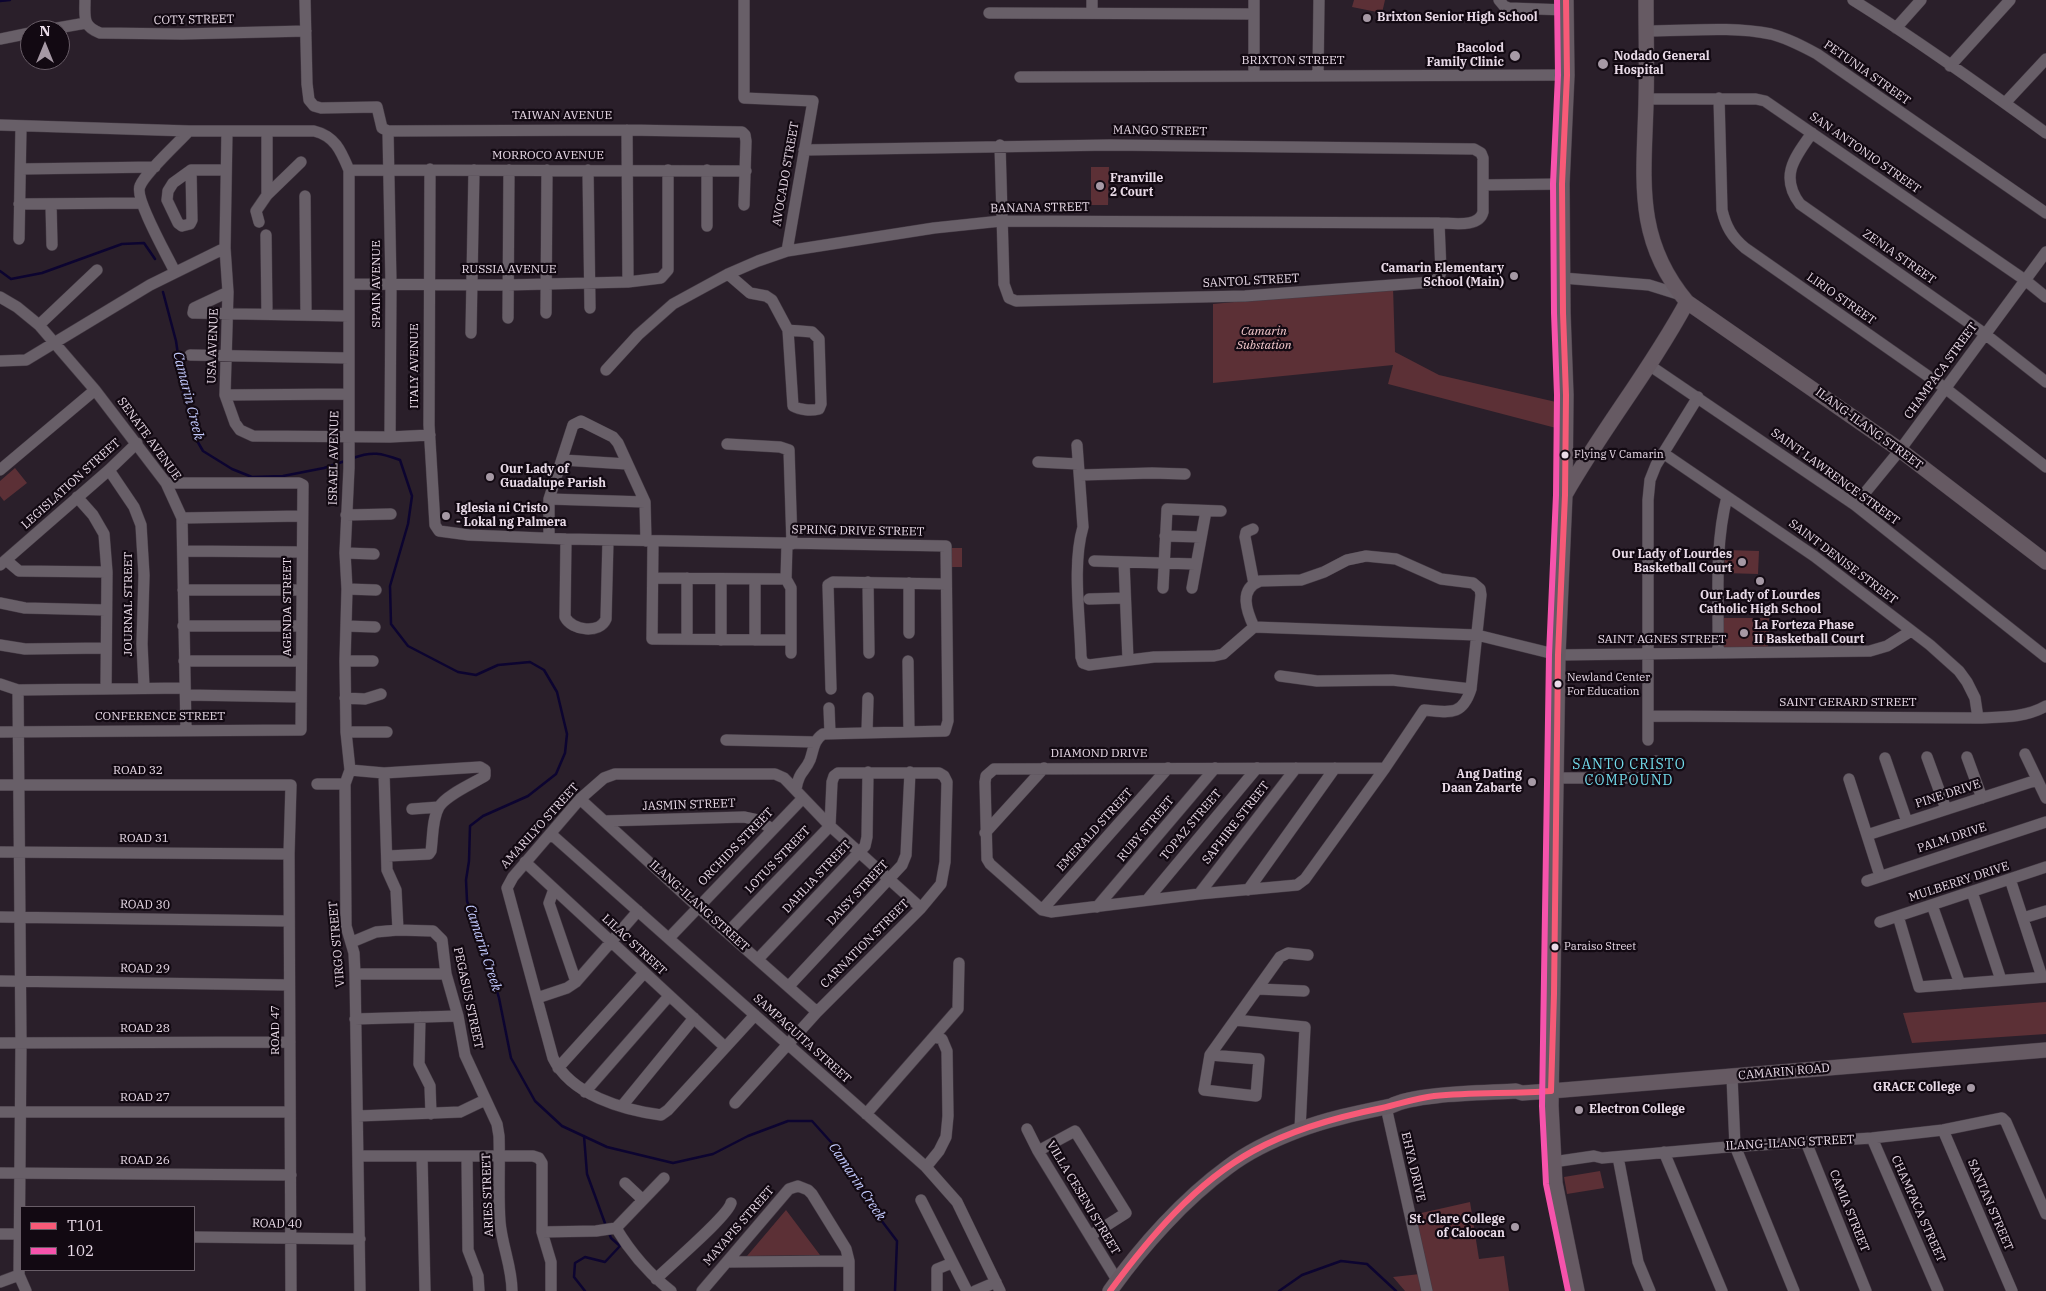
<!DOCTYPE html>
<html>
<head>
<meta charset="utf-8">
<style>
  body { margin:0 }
  #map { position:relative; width:2046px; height:1291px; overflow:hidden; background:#2a1f2a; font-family:"IBM Plex Serif",serif }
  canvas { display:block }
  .legend { position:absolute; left:20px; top:1206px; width:175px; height:65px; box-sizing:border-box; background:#120912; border:1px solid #685d67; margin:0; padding:6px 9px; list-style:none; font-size:15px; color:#e8dae7 }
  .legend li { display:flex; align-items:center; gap:10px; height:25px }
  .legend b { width:25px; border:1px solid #685d67 }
  .north { position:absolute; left:20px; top:20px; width:50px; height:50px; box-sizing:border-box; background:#120912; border:1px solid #685d67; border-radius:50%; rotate:0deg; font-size:14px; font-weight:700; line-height:20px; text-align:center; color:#e8dae7 }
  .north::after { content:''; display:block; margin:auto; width:18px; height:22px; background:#a699a5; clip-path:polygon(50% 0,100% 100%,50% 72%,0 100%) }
</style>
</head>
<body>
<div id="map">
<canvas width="2046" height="1291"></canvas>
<ul class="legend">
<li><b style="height:6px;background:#f75a77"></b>T101</li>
<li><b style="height:6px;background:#f653ac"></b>102</li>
</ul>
<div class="north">N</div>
</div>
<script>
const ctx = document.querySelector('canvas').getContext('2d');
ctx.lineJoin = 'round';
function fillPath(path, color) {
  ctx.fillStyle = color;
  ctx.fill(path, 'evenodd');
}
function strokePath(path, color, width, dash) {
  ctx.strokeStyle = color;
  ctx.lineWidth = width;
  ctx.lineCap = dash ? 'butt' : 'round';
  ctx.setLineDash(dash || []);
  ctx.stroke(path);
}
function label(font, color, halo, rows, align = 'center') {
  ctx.font = font + ' "IBM Plex Serif",serif';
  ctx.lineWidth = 4.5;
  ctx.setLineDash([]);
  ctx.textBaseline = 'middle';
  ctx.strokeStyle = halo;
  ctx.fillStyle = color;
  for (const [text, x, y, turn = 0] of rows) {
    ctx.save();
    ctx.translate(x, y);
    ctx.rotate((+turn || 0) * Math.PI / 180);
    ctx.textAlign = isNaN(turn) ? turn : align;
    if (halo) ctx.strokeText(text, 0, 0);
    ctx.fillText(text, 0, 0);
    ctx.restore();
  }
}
fillPath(new Path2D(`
  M1354,0h31l-3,13 -30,-6z
  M1091,167h18l-1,38h-17z
  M1393,287l2,65 44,23 117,27v26l-168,-44 5,-19 -180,18v-79z
  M15,468l12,15 -23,18 -4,-5v-15z
  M949,548h13v19h-13z
  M1725,550l34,1 -1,23 -34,-1z
  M1720,618h49l-1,30h-48z
  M2046,1002v32l-134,9 -9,-30z
  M1600,1171l4,17 -37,6 -3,-17z
  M1470,1202l9,57 25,-3 5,35h-104l-12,-14 27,-3 -12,-58z
  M786,1210l34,45 -73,1z`), '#5c3036');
strokePath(new Path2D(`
  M0,1l10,-1
  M0,271l11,8 31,-6 80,-29 22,-1 11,16
  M163,292l13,49 7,48 13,50 7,12 29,18 20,8 31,-1 41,-8 21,-7
  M353,458c19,-7 28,-5 47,2l12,36 -4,28 -18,62 1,38 17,22 50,26 18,3 22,-10 32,-3 14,8 13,22 10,42 -2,19 -9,21 -28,22 -45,20 -13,10 -1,35 -3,19 1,21 19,53 13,44 12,60 24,43 27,25 45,21 66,16 40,-9 35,-18 40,-15h24l27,30 39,65 19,25 -2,50
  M584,1136l3,38 19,52
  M585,1291l-11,-14 1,-14 10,-6 20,5 15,-16 -9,-8 -2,-5
  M1279,1291l23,-16 39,-14 26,3 29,27`), '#0c0430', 2.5);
const minor = new Path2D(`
  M85,0c0,17 -3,26 15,33l82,1 124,-3
  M305,0l2,84 2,16 5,6 7,2 56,-1 5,21 6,3 239,-1 115,2 3,3 1,6 -2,64
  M744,0v98l69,3 -26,150
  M1499,0l5,6 5,2 57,2
  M1853,0c66,41 130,87 193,133
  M989,13l265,1
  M1092,13v-13
  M1896,28l25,-28
  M46,30l40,-7
  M1646,31c41,0 85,-5 125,3 16,4 31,12 46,20l229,159
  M0,39l30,-6
  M1950,66l60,-66
  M1254,75v-75
  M1318,75l1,-75
  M1020,77l547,-2
  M1719,98l3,112c4,17 10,27 23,38l200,140 101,79
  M1646,99h110l9,2 260,179 21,17
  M2005,103l41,-44
  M0,125l189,6h125c21,5 27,20 35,39v298l-4,85 2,36 -2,72 1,71 4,38 -5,14 1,142 8,27 1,21 5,317
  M627,130l1,152
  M227,131l-2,117 3,44 -3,103 10,28 5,7 13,6 137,1 40,-2
  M267,131v64l34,-33
  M388,131l3,153 -1,153
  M1812,133c-17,24 -33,43 -12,71l185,130 61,48
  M1000,145l4,139 5,14 7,3 229,-5 188,-14 6,-5 2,-5 -2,-49
  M21,169l134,-2
  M430,169l-1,256 6,100 4,6 30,4 97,4 380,7 2,175 -3,10 -122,3c-10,7 -9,15 -13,26 -5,12 -11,11 -14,29
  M191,170l1,50 -2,4 -8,2 -4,-3 -11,-23 1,-9 5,-8 18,-13h35
  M349,170l397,1
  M588,170l2,138
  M707,170v56
  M1483,185l79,-1
  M305,196l1,118
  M19,204l122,-1
  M51,204l1,41
  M259,222l-3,-11 11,-16
  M266,235l1,79
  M19,239l2,-112
  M175,272c-7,-15 -41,-74 -35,-86 5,-13 38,-43 49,-55
  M728,274l22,19 16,3 6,4 16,30 5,76c7,4 18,5 26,3l2,-5 -2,-65 -7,-7 -24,-2
  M1563,278l86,7 32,10
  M349,284l158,1 121,-3 33,-4 7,-8v-100
  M228,292l-34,16 -1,5 156,3
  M0,297l17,10 22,18 56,65 71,93 16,35 4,212
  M546,313l1,-143
  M508,318l1,-148
  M39,325l58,-55
  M471,333l3,-163
  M190,355l159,3
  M0,361l26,-1 124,-75 75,-37
  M1649,365l206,140 191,152
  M606,370l32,-35 35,-31 55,-30 30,-13 29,-10 147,-23 67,-7 438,2c14,0 40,5 44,-11v-54l-2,-5 -7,-4 -364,-4 -306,5
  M225,395l124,-1
  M727,444l53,3 9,3 3,94
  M1077,445l6,82c-11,37 -3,90 -2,130l2,6 6,2 65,-8 60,-1 9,-2 31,-27 223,8 81,20 312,-4 17,-5 24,-15
  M1663,453l151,103 116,89 29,26 8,11 8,16 3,20
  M563,460l64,4
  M1038,462l40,2
  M0,470l95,-80
  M109,470l25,37 7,18 3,50 -2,69 2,43
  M1080,475l72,-2 33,1
  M77,497l16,18 11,19 3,38 -1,116
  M549,499l96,3
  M1855,505l45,-55 146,-198
  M346,515l45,-1
  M182,518l120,-2
  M1253,529l-7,3 -1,5 9,47
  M1165,536l36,1
  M549,538v-39l24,-74 8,-4 32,16 5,6 27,59 1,39
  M566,539l-1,78c7,14 35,17 41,2l2,-79
  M653,541l-1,98 139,1
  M787,544l-1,35 5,9v65
  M183,551l118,1
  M345,553l29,1
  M6,560l13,11 88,1
  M1094,561l101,3
  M1124,562l4,98
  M0,565l109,-95 28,-27
  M653,578l133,1
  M721,579v61
  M868,582l1,71
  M909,583v50
  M1163,588l4,-79 54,2
  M1192,588l14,-77
  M347,589l29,1
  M183,590h118
  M1089,599l36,-1
  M0,603l25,5 81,2
  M183,626h118
  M346,626l29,1
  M1254,627c-7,-15 -16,-38 6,-46l41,-1 23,-8 23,-12 19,-4 30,3 45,20 32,4 7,6 1,6 -10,94c-9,28 -22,23 -47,21l-39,58 -80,111 -8,6 -98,9 -148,18 -9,-2 -52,-46 -3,-5 -2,-77 1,-6 8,-7 391,-1
  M687,639v-61
  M755,640v-61
  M0,645l25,4 80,-1
  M1718,653c1,-51 -4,-106 9,-156
  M184,661h117
  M345,661h28
  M908,661l1,71
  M1280,676l37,5 75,-1 79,9
  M0,684l18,6 167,-2
  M831,689l-3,-104 5,-3 113,2
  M18,690l3,353 -2,232 7,16
  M186,695l115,2
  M345,698l20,1 16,-5
  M829,708l1,25
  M1648,716l330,2c23,-1 47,0 68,-12
  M0,732l301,-2 2,-245 -4,-2h-133
  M346,732h41
  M867,732l1,-34
  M726,740l89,2
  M1648,740v-240l2,-20 6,-15 42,-68
  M2025,754l21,44
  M1927,757l19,52
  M1967,757l15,41
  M1885,758l22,64
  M350,770l34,3 96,-6 5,3v6c-13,8 -39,19 -46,31 -7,12 -6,30 -8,44l-2,3 -41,2
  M384,773l3,97 9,20 2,40
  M1557,778h99v-17
  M1849,779l31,97
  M317,784h28
  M0,785h291l-2,69 2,437
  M580,799l118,108 119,105
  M412,809l27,-2
  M604,821l140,-4 14,3 14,9
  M985,833l59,-65
  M551,834l375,333 31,35 43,89
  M1867,835l170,-55
  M0,852l289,2
  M525,862l200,185
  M2010,879l32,98
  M1867,881l179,-59
  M554,889l-5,14 27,79
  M1248,890l87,-122
  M1972,892l29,88
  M1199,894l97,-126
  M1147,900l110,-132
  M1932,905l28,79
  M1097,907l118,-139
  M1042,910l126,-142
  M1898,916l21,71 127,-10
  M0,917l289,4
  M2023,918l23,-7
  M1880,922l166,-55
  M728,932l102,-106 2,-44 2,-6 4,-3h101l5,3 3,6 -2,80 -4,22 -20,24 -104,104 -82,91
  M669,938l134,-140
  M352,942l24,-10 22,-2 35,1 9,9 4,34 12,42 7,39 32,69 2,12c1,29 -1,58 1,86 2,24 12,45 12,69
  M758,959l107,-113 2,-9 1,-65
  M355,974h91
  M0,981l289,4
  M789,986l113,-121 4,-10 4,-83
  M1258,989l46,2
  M537,998l30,-10 9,-6 62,-71
  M755,1015l-87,95 -7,5c-38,-5 -90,-20 -108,-57l-46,-170 6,-11 67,-78 24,-21 11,-4h160l9,4 46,48 91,82
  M420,1017l-1,47 11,22 1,28
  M355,1019l103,-3
  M1235,1020l70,7 -5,102
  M0,1043l290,-1
  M1210,1055l49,4 -3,37 -52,-6 6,-35 70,-98 8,-4 20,2
  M558,1068l86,-95
  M1732,1077l3,69 59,145
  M585,1092l84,-96
  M622,1106l72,-88
  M1386,1107l41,184
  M0,1112h290
  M866,1114l92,-105 1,-46
  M358,1116l102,-4 25,-12
  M1027,1129l11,22 79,129
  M1943,1130l69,161
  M1872,1138l66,153
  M1806,1142l60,149
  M1038,1151l37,-20 51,82 -36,23
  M1664,1152l58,139
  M358,1156h175l6,2 3,5v69l9,30v29
  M422,1156l3,135
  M467,1156l1,94 10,26 1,15
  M1618,1157l20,105 12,29
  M1553,1162l41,-6 8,2 125,-11 145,-9 71,-8 59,-12 4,4 40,92
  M926,1167l13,-16 7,-14 2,-21 -1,-65 -5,-12 -8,-2
  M0,1173l291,2
  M625,1183l18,17
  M921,1200l46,91
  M616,1228c15,25 32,45 55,63
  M542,1232l54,-1 20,-3 48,-50
  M0,1234h21
  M194,1237l166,2
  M727,1262l122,-1
  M656,1279c14,-14 72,-63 75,-76
  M0,1282l19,-7
  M702,1291l87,-102 9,-3 10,4 4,4 34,55 3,12v30
  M937,1291v-22l15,-6
  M975,1291l21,-9`);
const major = new Path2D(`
  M1566,0l1,75 -5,109 1,129 3,82 -1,100 -7,160 -7,451 4,77 22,108
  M1646,0c0,34 1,69 0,103 -2,76 -12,136 41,199l213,148 146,112
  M1566,493c37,-65 85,-124 121,-191
  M1110,1291c31,-44 74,-92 118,-124 21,-16 47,-28 71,-37 28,-11 63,-18 92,-24 24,-13 95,-13 125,-15l6,2 29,-2 495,-41`);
strokePath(minor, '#453b45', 12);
strokePath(major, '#453b45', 16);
strokePath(minor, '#685f68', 11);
strokePath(major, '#665a63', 15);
strokePath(new Path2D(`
  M1551,1091l3,-97 4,-339 7,-160 1,-100 -3,-82 -1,-129 5,-109 -1,-75
  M1110,1291c39,-53 85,-108 143,-140 40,-22 84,-34 129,-43 18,-4 34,-10 52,-12 39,-4 78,-2 117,-5`), '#f75a77', 6);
strokePath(new Path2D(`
  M1557,0l1,75 -5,109 1,129 3,82 -1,100 -7,160 -7,451 4,78 22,107`), '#f653ac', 6);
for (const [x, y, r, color] of [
  [1367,18,5,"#a699a5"],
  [1515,56,6,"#a699a5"],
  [1603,64,6,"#a699a5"],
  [1100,186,5,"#a699a5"],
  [1514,276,5,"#a699a5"],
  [1565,455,4.5,"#e8dae7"],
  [490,477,5,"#a699a5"],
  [446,516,5,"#a699a5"],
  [1742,562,5,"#a699a5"],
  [1760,581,5,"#a699a5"],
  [1744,633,5,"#a699a5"],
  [1558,684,4.5,"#e8dae7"],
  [1532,782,5,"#a699a5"],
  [1555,947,4.5,"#e8dae7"],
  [1971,1088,5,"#a699a5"],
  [1579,1110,5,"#a699a5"],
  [1515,1227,5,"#a699a5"]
]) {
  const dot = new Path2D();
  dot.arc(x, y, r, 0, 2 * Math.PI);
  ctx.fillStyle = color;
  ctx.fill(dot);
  strokePath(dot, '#120912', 2);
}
label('11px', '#e8dae7', '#120912', [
  ["Flying V Camarin",1574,455],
  ["Newland Center",1567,678],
  ["For Education",1567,692],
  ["Paraiso Street",1564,947]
], 'left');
label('bold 12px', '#e8dae7', '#120912', [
  ["Brixton Senior High School",1377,18],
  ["Bacolod",1504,49,"right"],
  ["Family Clinic",1504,63,"right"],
  ["Nodado General",1614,57],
  ["Hospital",1614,71],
  ["Franville",1110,179],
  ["2 Court",1110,193],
  ["Camarin Elementary",1504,269,"right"],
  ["School (Main)",1504,283,"right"],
  ["Our Lady of",500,470],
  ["Guadalupe Parish",500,484],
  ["Iglesia ni Cristo",456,509],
  ["- Lokal ng Palmera",456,523],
  ["Our Lady of Lourdes",1732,555,"right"],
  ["Basketball Court",1732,569,"right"],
  ["Our Lady of Lourdes",1760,596,"center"],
  ["Catholic High School",1760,610,"center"],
  ["La Forteza Phase",1754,626],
  ["II Basketball Court",1754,640],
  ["Ang Dating",1522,775,"right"],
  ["Daan Zabarte",1522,789,"right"],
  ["GRACE College",1961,1088,"right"],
  ["Electron College",1589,1110],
  ["St. Clare College",1505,1220,"right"],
  ["of Caloocan",1505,1234,"right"]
], 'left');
label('12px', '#e8dae7', '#120912', [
  ["COTY STREET",194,20,-1],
  ["BRIXTON STREET",1293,61],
  ["PETUNIA STREET",1867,73,35],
  ["TAIWAN AVENUE",562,116],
  ["MANGO STREET",1160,131,1],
  ["SAN ANTONIO STREET",1865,153,35],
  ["MORROCO AVENUE",548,156],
  ["AVOCADO STREET",786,174,-80],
  ["BANANA STREET",1040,208,-1],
  ["ZENIA STREET",1899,257,35],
  ["RUSSIA AVENUE",509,270],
  ["SANTOL STREET",1251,281,-3],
  ["SPAIN AVENUE",377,284,-90],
  ["LIRIO STREET",1841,299,35],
  ["USA AVENUE",213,346,-88],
  ["ITALY AVENUE",415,366,-90],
  ["CHAMPACA STREET",1941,371,-54],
  ["ILANG-ILANG STREET",1869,429,36],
  ["SENATE AVENUE",149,439,54],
  ["ISRAEL AVENUE",334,458,-89],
  ["SAINT LAWRENCE STREET",1835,477,36],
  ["LEGISLATION STREET",71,484,-42],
  ["SPRING DRIVE STREET",858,531,1],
  ["SAINT DENISE STREET",1843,562,37],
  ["JOURNAL STREET",129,604,-90],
  ["AGENDA STREET",288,607,-90],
  ["SAINT AGNES STREET",1662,640],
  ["SAINT GERARD STREET",1848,703],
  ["CONFERENCE STREET",160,717],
  ["DIAMOND DRIVE",1099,754],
  ["ROAD 32",138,771],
  ["PINE DRIVE",1948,794,-18],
  ["JASMIN STREET",689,805,-2],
  ["SAPHIRE STREET",1236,823,-52],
  ["TOPAZ STREET",1191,825,-50],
  ["AMARILYO STREET",540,826,-48],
  ["RUBY STREET",1146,829,-50],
  ["EMERALD STREET",1095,830,-48],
  ["PALM DRIVE",1952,838,-18],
  ["ROAD 31",144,839],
  ["ORCHIDS STREET",736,847,-46],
  ["LOTUS STREET",778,860,-46],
  ["DAHLIA STREET",817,877,-47],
  ["MULBERRY DRIVE",1959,882,-18],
  ["DAISY STREET",858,893,-47],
  ["ROAD 30",145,905,1],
  ["ILANG-ILANG STREET",699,906,42],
  ["VIRGO STREET",337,944,-95],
  ["CARNATION STREET",865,944,-45],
  ["LILAC STREET",634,945,43],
  ["ROAD 29",145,969,1],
  ["PEGASUS STREET",468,998,78],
  ["ROAD 28",145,1029],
  ["ROAD 47",276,1030,-90],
  ["SAMPAGUITA STREET",802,1039,42],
  ["CAMARIN ROAD",1784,1072,-5],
  ["ROAD 27",145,1098],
  ["ILANG-ILANG STREET",1790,1143,-3],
  ["ROAD 26",145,1161],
  ["EHYA DRIVE",1413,1167,77],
  ["ARIES STREET",488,1195,-92],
  ["VILLA CESENI STREET",1083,1198,59],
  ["SANTAN STREET",1990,1205,67],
  ["CHAMPACA STREET",1918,1209,66],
  ["CAMIA STREET",1849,1211,68],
  ["ROAD 40",277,1224,1],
  ["MAYAPIS STREET",739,1226,-49]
]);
label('italic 12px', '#f5cacd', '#120912', [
  ["Camarin",1264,332],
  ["Substation",1264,346]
]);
label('italic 14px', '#c3cafe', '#120912', [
  ["Camarin Creek",188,396,76],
  ["Camarin Creek",483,948,72],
  ["Camarin Creek",857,1182,56]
]);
ctx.letterSpacing = '1px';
label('14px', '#72dbeb', '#120912', [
  ["SANTO CRISTO",1629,765],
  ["COMPOUND",1629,781]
]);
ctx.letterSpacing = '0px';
</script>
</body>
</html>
